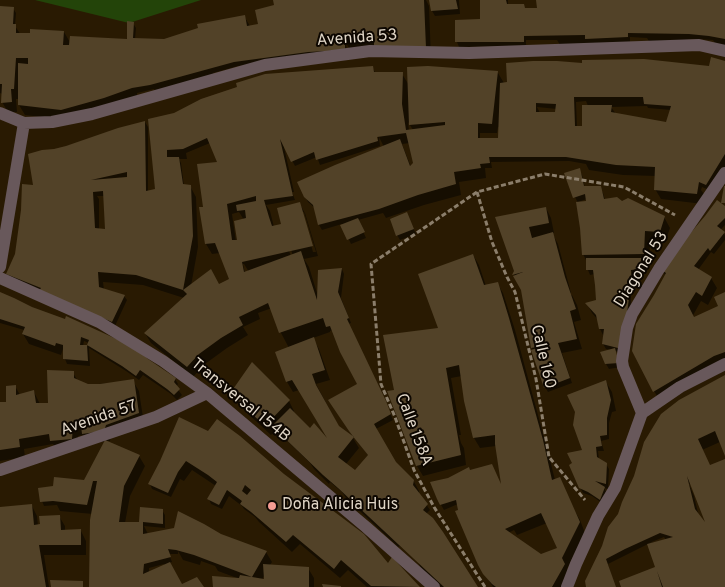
<!DOCTYPE html>
<html>
<head>
<meta charset="utf-8">
<style>
  body { margin:0 }
  canvas { display:block; background:#291a02 }
</style>
</head>
<body>
<canvas width="725" height="587"></canvas>
<script>
const ctx = document.querySelector('canvas').getContext('2d');
ctx.lineJoin = 'round';
function fillPath(path, color) {
  ctx.fillStyle = color;
  ctx.fill(path, 'evenodd');
}
function strokePath(path, color, width, dash) {
  ctx.strokeStyle = color;
  ctx.lineWidth = width;
  ctx.lineCap = dash ? 'butt' : 'round';
  ctx.setLineDash(dash || []);
  ctx.stroke(path);
}
function label(font, color, halo, rows, align = 'center') {
  ctx.font = font + ' Overpass,sans-serif';
  ctx.lineWidth = 4;
  ctx.setLineDash([]);
  ctx.textBaseline = 'middle';
  ctx.strokeStyle = halo;
  ctx.fillStyle = color;
  for (const [text, x, y, turn = 0] of rows) {
    ctx.save();
    ctx.translate(x, y);
    ctx.rotate((+turn || 0) * Math.PI / 180);
    ctx.textAlign = isNaN(turn) ? turn : align;
    if (halo) ctx.strokeText(text, 0, 0);
    ctx.fillText(text, 0, 0);
    ctx.restore();
  }
}
fillPath(new Path2D(`
  M35,0h166l-72,23z`), '#234409');
fillPath(new Path2D(`
  M281,0h145l3,6 2,52 -79,-5 -6,-10 1,11 -109,12 -25,7 2,6 -58,15 -3,-5 -17,4v6l-70,21 -42,-5 -6,-10v-6h-3l1,13h-9l-6,-10v-8l-2,-1v-86l13,1 3,5 -1,13 6,9 43,-3 7,12 58,-4 4,-17 3,5 -1,11 29,1 80,-24 6,10 9,-1z
  M431,0h28l1,14 -25,2 -3,-5z
  M481,0h27v5h15l3,5 12,-1 -1,-9h188v48l-8,-2 -4,-6 -18,-1 -45,4 -3,-5 -17,-1v5l-70,3 -3,-5h-31v6l-67,1 -2,-5 24,-22z
  M725,62v107l-3,-2 -13,23 -7,-3 -1,3 3,4 -1,10 -42,-5 -6,-10 1,-13 -33,-1 -34,-5 -3,-6 -17,-3 -78,1 1,6h-7l1,10 -27,4 2,13 -37,10 -38,13 -3,-5 -25,7 8,18 -15,6 -9,-20 -20,6 -3,-5 -4,-17 -7,-6 -3,-6 79,-49 -5,-10 1,9 -60,19 -3,-8 -22,9 -10,-19h-1l10,45h-2l3,8 -29,5 4,6 4,16 8,1 9,29 2,-1 -15,-47 21,-6 6,10 13,43 -14,3 5,8 9,29 24,-27 2,5 -3,24 10,25 -3,1 40,84 5,12 -17,9 19,34 18,17 6,11v3l11,16 -4,4 51,73h-36l-20,-19 -3,-6 -18,-16 -2,1 -52,-49 -4,-6 -12,-10 -1,2 -15,-15 -4,-6 -34,-33 -5,5 -25,-23 -3,-5 -10,-7 -3,-5 59,6 5,10 -1,2 17,16 19,12 1,-1 -31,-50 -6,2 -6,-10 -10,-29 12,-5 -8,-15 -9,-25 -14,5 2,6 -17,8 5,8 -21,13 -22,16 -12,13 -42,-34 -6,-10 39,-35 -41,-13 -40,-3 1,8 20,6 3,4 -12,26 -69,-25 -39,-27 9,-20 19,-68 19,-36 91,-28 3,5v64l8,3 -7,-74 223,-53 3,5 27,2 7,11 89,-12 6,10 206,-16zM586,101l2,5 -5,25 -6,-4 -1,-25zM647,106l1,2 23,2 -2,14 -53,-10 -5,-7zM537,107l20,2 -1,4h-16zM374,121l4,12v7h-1zM408,122l5,8 -4,1zM498,127h2l-1,12h-19v-6h17zM210,143l9,20 -14,45h-4l5,36 6,10 8,-1 11,26 -13,7h-27l7,-39 -2,-50 -6,-11h-6l-3,-23 -2,-4h8l-1,-6zM410,143l4,21 -3,3 -9,-23zM97,196h8l2,34 -8,-1v-30zM239,212l5,8 -4,27 -4,-5 -4,-28zM302,212h2l12,40h-3zM243,264h1l5,8 -4,1zM333,330l30,67 -27,13 18,28 15,18 -14,15 -9,-7 13,-16 -6,-10 -14,-11 -23,-43 14,-4 -11,-31 -6,-11 17,-6v-1z
  M579,170l3,5 3,13h15l3,5 2,7 17,2 42,15 6,11 -5,14 -15,-1 -1,23h-5l-1,10h-10l1,13 -4,1 1,16 -11,48 -5,-1 6,16 -12,2 -3,-5 5,-14 -5,-1 -3,-5 1,-7 -4,-8 -2,-9 -6,-7 -5,-9 10,-2 -2,-28 -5,1 -2,-5 -1,-8 -4,-8 -5,-51 -3,-6zM587,199l1,3 -10,1v-1z
  M725,207v18l-5,5 5,5v5l-11,14 -3,-2 -13,18 13,8 6,10 -9,17 -7,-4 -10,18 29,-13 5,-13v65l-65,43 -6,-10 12,-115 -5,-7z
  M546,208l5,10 3,15h-2l6,11 13,49 -20,7v3l21,-8 5,10 4,15 -7,2 8,27 -20,4 10,30 -24,9 -3,-5 -13,-39 -9,-57 -9,-16 1,-4 -19,-53z
  M409,219l7,15 -16,6 -3,-5z
  M473,255l6,10 7,21 11,-3 6,10 12,37 33,122 7,28 16,24 9,16 5,13 -18,36 2,6 -6,12h-70l-14,-22 -21,-61 -14,6 -3,-5 -9,-22 17,-4 21,-8 32,17 -6,-42 -16,2 -6,-10 -9,-37 -3,-25 -11,2 10,57h-2l2,8 3,5 2,17 -43,11 -6,-10 -21,-75 44,-62zM547,523l12,25 -18,7 -33,-22 6,-3 3,5z
  M0,293l148,67 27,19 3,5 -2,3 6,8 -5,5 -6,-6 -28,-19 -4,5 -13,-9 -37,-23 1,18 -23,-2 -2,-5 -1,-13 -3,9 -32,-11 -6,-10 1,-4 -24,-7zM84,341l5,2 -1,3h-5z
  M73,373l5,8 9,4 46,-4 6,10 5,33 -33,11 -1,6 -21,2 -5,-8 -6,1v13l-21,2 -4,-7 -29,5 1,8 -25,4v-58h6l9,-17 5,9 14,-3 6,12h9z
  M725,376v77l-5,-11 -18,8 8,17 15,-6v126h-103l35,-19 -9,-24 -40,20 7,23h-27zM691,483l17,45 -9,-11 -5,-21 -5,-12zM664,537l2,3 -17,3z
  M606,382l6,10 4,19 -4,1 -3,11v16l-8,2 3,10h-6l1,9 7,4 3,5 -1,20 -4,-1 3,5 -5,10 -10,-7 -9,-3 -3,-6 3,-36z
  M179,419l209,146 4,-6 26,28h-51l-19,-17 -8,8 -40,-34 -8,8 -33,-30 -4,-5 -11,-8 -2,-3 -13,-10 -7,13 -11,-5 -2,-5 7,-13 -24,-16 -8,11 -4,-2 -9,18 -19,-8 -2,-5z
  M139,456l6,10 -15,30 -5,27h17l-1,-2 21,-11 3,5v13l-21,-2 4,8 73,1 45,17 6,10 -2,3 38,3 6,10v9h-99l22,-9 -19,-7 -3,-5 -14,-5 -1,4 -17,-5 -5,-9v3h-9l3,8 -3,1 12,22 21,2h-112l3,-73 -33,-3 -3,-6 -13,1 -2,-5zM164,564l1,2 -16,6v-4zM265,574l1,11 -4,-5z
  M32,506l5,10 1,10 21,-10 6,10v5h16l5,10v14h-42l5,32h-49v-78z`), '#0007');
fillPath(new Path2D(`
  M273,0h151l2,48h-52v-8l-29,3v7l-37,2 -74,10 -84,23 -18,3 -28,10 -43,12 -43,-5v-42l10,1v-6h-12l-2,31h-3l1,13 -11,1 1,-19h-2v-78l14,1 -1,17h3v9h14v-4l34,2 -1,14h6l1,-9 57,3v-18l7,1 -1,16 31,1 34,-11 -1,-4 48,-9 2,11 11,-2 -3,-14 19,-5z
  M429,0h27l2,9 -27,2z
  M480,0h26l1,4h17l1,4h12l-1,-8h189v39l-16,-3 -20,-2 -61,-1v4l-43,2v-4l-61,1v6h-69v-22l25,-1z
  M711,57l14,4v93l-19,31 -7,-3 -2,12 -43,-4 1,-23 -39,-2 -50,-8h-77l1,6 -10,1 1,4 -27,4 2,12 -38,11 -39,14 -61,16 -5,-20 -9,-8 -7,-15 38,-17 65,-26 10,27 3,-3 -7,-30 -29,4 1,4 -62,19 -2,-8 -23,10 -11,-23 13,57 -29,4 5,17 3,9 9,-2 -4,-16 23,-6 13,44 -71,16 2,10 57,-21 16,49 1,-30 24,-2 -4,24 11,26 -2,1 39,82 5,13 -17,10 22,38 18,18 -1,5 15,19 -5,6 10,8 10,14 35,55h-34l-106,-99 -15,-13 -51,-49 18,-18 20,20 4,-5 13,15 -35,-58 -6,2 -11,-30 39,-15 11,33 -13,4 4,11 23,41 15,11 -16,20 17,13 13,-15 -13,-16 -6,-8 -21,-31 29,-16 -17,-32 -10,-26 -4,1 -3,-9 -44,15 -11,-30 -29,14 4,8 -22,13 -22,16 -12,13 -43,-34 43,-39 -4,-4 -47,-15 -38,-3 1,15 26,8 -13,27 -73,-31 2,-3 -35,-14 9,-20 6,-44 1,-26 11,1 -5,-31 14,-4 12,-1 12,-3 52,-18 27,-7 1,70 9,-2 -7,-70 26,-6 27,-14 36,-12 -1,-4 29,-9 108,-8 1,6h29l-1,32 4,26 39,-5v-3l-36,3 -2,-58 21,-1 70,5 -6,53 -14,-1v15h20l2,-55 7,-1 -1,-19 27,-2h24l25,2v-3l62,-1 65,7zM574,97h69l1,7 27,2 -5,16 -55,-10 1,-7h-30v21h-7zM536,103l20,1 -1,8h-19zM207,138l10,24 -20,2 6,43h-4l6,37 10,-1 14,36 -10,5 -8,-15 -28,21 10,-54 -2,-51 -8,-1 -4,-27h-12v-7l16,-1zM127,172v5l-36,3zM103,191l2,38 -10,-1 -2,-36zM256,196v5l-20,4 1,6 8,-1 1,8 -12,3 3,19h-5l-5,-36z
  M580,168l4,18h17l3,13 13,-2 5,4 6,-3 37,18 -5,16 -15,-1 -1,23 -62,1 -2,-27 -4,-26 10,-1 -1,-7 -12,4 -9,-25z
  M724,186h1v17h-4z
  M717,200l8,6v12l-8,8 8,6 -15,19 -2,-3 -14,18 18,11 -10,19 -6,-4 -8,13 6,12 24,-11 -4,-9 11,-5v60l-11,4 -61,36 -21,-41 4,-27 18,-29 12,-22 -6,-4 45,-53z
  M546,207l3,16 -20,4 3,11 21,-6 12,45 11,32 -6,2 7,28 -19,4 12,35 -26,10 -13,-38 12,-4 -12,2 -10,-58 -8,-14 10,-4 -11,3 2,-4 -19,-54z
  M407,212l7,17 -18,7 -6,-17z
  M358,218l7,14 -18,8 -7,-15z
  M473,254l11,31 14,-3 11,36 34,122 9,40 8,-3 20,45 -18,36 3,6 -13,23h-56l-4,-3 -9,-10 -5,-9 -23,-54 3,-1 -2,-10 -16,5 -3,-6 -7,-17 18,-4 21,-11 1,3 22,-6 9,20 -6,-40v-9l-22,3 -9,-37 -5,-36 -13,3 15,87 -45,11 -29,-75 7,-1 -11,-55 55,-7 -20,-54zM541,513l16,35 -16,6 -36,-25z
  M586,258h56l-1,11 -10,1 1,12 -4,1 1,15 -4,30 -7,20 -16,-4 2,-15h-5l-3,-14 -11,-12 11,-3 -1,-15 -2,-15h-7z
  M0,292l14,6 18,9 33,12 1,-3 68,31 14,12 28,19 -2,4 6,7 -6,6 -7,-6 -27,-19 -4,6 -14,-10 -35,-21 2,-5 -8,-3 -1,8h7l1,16 -25,-2v-14l-7,-2 -1,3 -33,-12 3,-7 -25,-8z
  M615,348l4,15 -14,1 -5,-12z
  M252,362l38,38 -25,26 -26,-24 -10,-7z
  M47,370l27,1v7l14,6h12l34,-5 5,34 -33,12 -2,6 -22,3 -1,-9 -8,1 -1,13 -22,2 -1,-7 -30,5 1,8 -20,3v-48h6v-16l10,-1v10l18,-5 2,13h12z
  M725,375v81l-10,-25 -17,8 12,26 15,-6v128h-62l-6,-16 5,16h-41l-2,-6 36,-14 -8,-23 26,-7 -13,-4 -35,16 -19,10 10,28h-30l-1,-6 17,-35 6,-19 10,-13 4,-12 12,-26 10,-34 17,-28 18,-14zM687,476l18,46 -10,-13z
  M606,380l5,20 -4,18v17l-7,1 2,10 -6,1 1,10 10,6 -1,21 -11,-3 10,6 -5,13 -12,-8 -9,-4 -10,-23 3,-2 -5,-10 15,-3 -9,-25 2,-13 -8,-17z
  M179,417l29,14 9,-12 23,17 44,38 80,60 24,29 4,-6 28,30 -49,-1 -30,-26 -7,9 -41,-34 -7,7 -35,-30 -11,-8 2,-3 -15,-11 -8,15 -12,-6 10,-17 -9,-7 -22,-14 -8,11 -10,21 -20,-9 12,-23zM245,485l6,5 -4,5 -5,-4z
  M105,440l35,15 -16,31 -5,36h20l1,-15 23,2v15l-20,-2v12l31,-6 4,-17 26,13 17,10 46,17 -15,26 12,2 -1,-15 46,3v20h-96l-1,-11 27,2 1,-3 12,2 -58,-22 -18,-5 -8,-1 3,8 -27,7 -1,10 27,-12 12,22 15,-7 7,10h-115l1,-67 7,-39h-4l-6,24 -34,-4 -13,1 -2,-14 15,-2 1,-9 30,3z
  M32,504l2,21 6,-1 -1,-8 21,-1 1,15 20,-1v16h-42l7,42h-46v-80z
  M50,580l33,1v6h-32z
  M322,584l19,2v1h-18z`), '#524228');
strokePath(new Path2D(`
  M477,192l15,50 15,35 8,15 21,87 13,78 36,43
  M485,587l-51,-80 -20,-37 -19,-53 -14,-33 -10,-120 106,-72 68,-18 79,13 51,28`), '#8b7e6b', 3, [5, 2.5]);
strokePath(new Path2D(`
  M0,113l24,10 28,-1 40,-8 173,-49 105,-14 99,2 230,-8 26,6
  M0,267l24,-144
  M0,278l99,44 64,39 44,32 159,134 68,60
  M642,413l38,-26 45,-23
  M0,470l156,-53 51,-24
  M567,587l9,-23 22,-48 17,-28 27,-75 -19,-46 -1,-6 5,-33 5,-14 27,-45 66,-96`), '#68585b', 12);
for (const [x, y, r, color] of [
  [272,506,5,"#f59c93"]
]) {
  const dot = new Path2D();
  dot.arc(x, y, r, 0, 2 * Math.PI);
  ctx.fillStyle = color;
  ctx.fill(dot);
  strokePath(dot, '#0d0701', 2);
}
label('16px', '#dfd5c6', '#0d0701', [
  ["Avenida 53",357,39,-4],
  ["Diagonal 53",642,270,-58],
  ["Calle 160",542,357,77],
  ["Transversal 154B",240,401,39],
  ["Avenida 57",99,419,-19],
  ["Calle 158A",413,430,69]
]);
label('16px', '#dfd5c6', '#0d0701', [
  ["Doña Alicia Huis",282,506]
], 'left');
</script>
</body>
</html>
